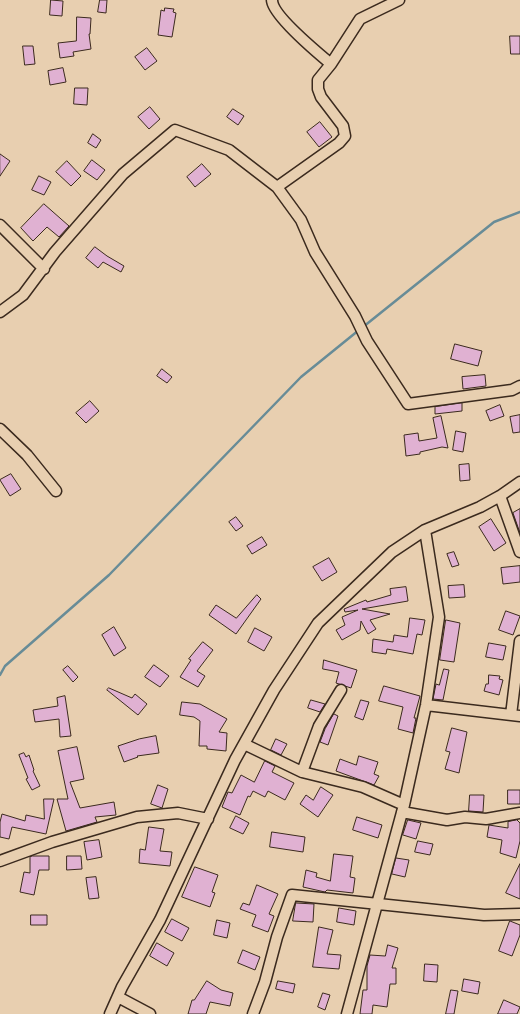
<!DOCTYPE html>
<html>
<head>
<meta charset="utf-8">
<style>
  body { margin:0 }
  canvas { display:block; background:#e8cfb0 }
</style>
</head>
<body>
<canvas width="520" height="1014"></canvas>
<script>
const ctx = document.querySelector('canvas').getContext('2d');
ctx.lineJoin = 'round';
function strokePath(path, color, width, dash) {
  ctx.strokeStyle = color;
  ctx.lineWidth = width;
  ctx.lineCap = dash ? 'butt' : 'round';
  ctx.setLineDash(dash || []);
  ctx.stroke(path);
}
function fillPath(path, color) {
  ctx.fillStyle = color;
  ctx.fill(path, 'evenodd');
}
strokePath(new Path2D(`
  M363,327l131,-105 26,-10
  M0,675l5,-9 104,-91 192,-198 58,-47`), '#688c97', 2.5);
const building = new Path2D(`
  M51,0l12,1 -1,15 -12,-1z
  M100,0h7l-1,13 -8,-1z
  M165,8l9,1 -1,3 3,1 -4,24 -14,-2 3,-25 3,1z
  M77,17l14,1 -1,16h-1l2,15 -18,3 1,4 -14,2 -2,-15 18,-2z
  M510,36h10v18h-9z
  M23,46h10l2,18 -10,1z
  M147,48l10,13 -12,9 -10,-13z
  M63,68l3,14 -16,3 -2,-14z
  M75,88h13l-1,17 -13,-1z
  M150,107l10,12 -11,10 -11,-12z
  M233,109l11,7 -6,9 -11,-8z
  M320,122l12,15 -13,10 -12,-15z
  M93,134l8,6 -5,8 -8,-5z
  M0,154l10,7 -10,15z
  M92,160l13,10 -8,10 -13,-9z
  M67,161l14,15 -10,10 -15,-14z
  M202,164l9,10 -16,13 -8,-10z
  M39,176l12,6 -7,13 -12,-5z
  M44,204l25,22 -10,11 -12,-10 -14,14 -12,-13z
  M95,247l12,9 17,10 -3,6 -18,-10 -5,6 -12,-10z
  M455,344l27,7 -4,15 -27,-7z
  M162,369l10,8 -5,6 -10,-7z
  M485,375l1,11 -23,3 -1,-12z
  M90,401l9,10 -13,12 -10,-10z
  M462,403v8l-27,3v-7z
  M500,405l4,11 -14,5 -4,-10z
  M520,415v17l-7,1 -3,-16z
  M441,416l7,32 -6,-1 -22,5v2l-14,2 -2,-21 14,-2 1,8 18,-3 -4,-20z
  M456,431l10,2 -3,19 -10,-2z
  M469,464l1,16 -10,1 -1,-16z
  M11,474l10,15 -11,7 -10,-16z
  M520,509v24l-7,-20z
  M236,517l7,9 -7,5 -7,-9z
  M491,519l15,24 -12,8 -15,-24z
  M262,537l5,8 -15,9 -5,-8z
  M454,552l5,13 -7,2 -5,-13z
  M329,558l8,14 -15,9 -9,-14z
  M520,566v16l-17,2 -2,-16z
  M464,585l1,12 -16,1 -1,-12z
  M406,587l2,14 -46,8 28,5 -20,6 6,9 -8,5 -7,-13 -1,9 -18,10 -6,-10 9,-5 -3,-8 16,-7 -13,2 -1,-3 22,-9 1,2 24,-7 -1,-6z
  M257,595l4,4 -25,35 -27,-19 7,-10 20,13z
  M506,611l14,5 -7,19 -14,-5z
  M410,618l15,2 -3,15 -5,-1 -4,20 -26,-5 -1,5 -14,-2 1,-13 20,3 1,-7 13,2z
  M446,620l14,3 -6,39 -14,-2z
  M114,627l12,21 -12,8 -12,-21z
  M255,628l17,9 -8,14 -16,-9z
  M203,642l10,8 -16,21 8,5 -7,11 -18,-10 11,-17 -2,-1z
  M489,643l17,3 -3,14 -17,-3z
  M324,660l33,10 -6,18 -15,-5 3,-11 -16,-3z
  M154,665l15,11 -9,11 -15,-10z
  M68,666l10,11 -5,5 -10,-12z
  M444,669l5,1 -6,30 -10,-1 3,-15 3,1z
  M489,675l11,1 -1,3 4,1 -4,15 -15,-4 2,-7h2z
  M384,686l36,10 -6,22h2l-3,15 -15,-4 5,-22 -24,-6z
  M109,688l23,10 3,-4 12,10 -9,11 -31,-25z
  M65,696l6,40 -11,1 -1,-18 -24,3 -2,-12 25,-4 -1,-8z
  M311,700l14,4 -5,8 -12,-4z
  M361,700l8,2 -6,18 -8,-3z
  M182,702l18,2 27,15 -8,13 8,1 -1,18 -19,-2v-3h-8l1,-25 -6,-4 -14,-2z
  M334,714l4,2 -10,29 -8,-3 5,-13z
  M452,728l15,4 -8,41 -14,-4 5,-17 -4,-1z
  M156,736l3,17 -22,3 1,1 -14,5 -6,-16 21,-7z
  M276,739l11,5 -6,11 -10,-5z
  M77,747l7,32 -14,3 10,26 34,-6 2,13 -21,2 2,5 -31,9 -9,-32h11l-10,-48z
  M24,753l2,4 3,-2 5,15 -1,1 7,15 -8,4 -6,-11 2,-1 -9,-23z
  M359,756l19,6 -4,12 5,2 -5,9 -38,-14 4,-12 16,6z
  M265,761l10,5 -3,6 22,11 -9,17 -17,-9 -3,6 -12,-6 -3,6 -2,-1 -8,19 -18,-8 6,-15 4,1 9,-18 13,7z
  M158,785l10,4 -6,19 -11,-4z
  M321,787l12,8 -15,22 -18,-13 6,-9 7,5z
  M508,790h12v14h-12z
  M470,795h14l-1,17 -14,-1z
  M44,799h10l-8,35 -34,-7 -3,12 -9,-2v-15l2,-8 23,7 1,-6 18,4z
  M236,816l13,7 -6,11 -13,-6z
  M357,817l25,8 -4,13 -25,-8z
  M408,820l13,3 -5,16 -13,-4z
  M517,820l3,3v18l-4,17 -16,-5 2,-13 -15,-3 2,-12 19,3v-6z
  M149,827l15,2 -4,22 12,1 -2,14 -31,-3 1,-14 5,1z
  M272,832l33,5 -2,15 -33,-5z
  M99,840l3,17 -15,3 -3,-18z
  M418,841l15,3 -3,11 -15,-3z
  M334,854l19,2 -3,21 5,1 -2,15 -26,-3 -2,2 -22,-5 3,-17 11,3 -1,4 14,4z
  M33,856h16v14h-10l-5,25 -14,-3 4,-20 6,1v-16z
  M67,856h14l1,13 -15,1z
  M396,858l13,2 -4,17 -13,-3z
  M520,864v35l-14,-6z
  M195,867l23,8 -6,17 3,1 -5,14 -28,-10z
  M96,877l3,21 -10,1 -3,-21z
  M257,885l21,9 -9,20 5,2 -6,16 -16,-6 4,-11 -16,-6 3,-6 6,2z
  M296,903l18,1 -1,18 -20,-1z
  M339,908l17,3 -2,14 -17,-3z
  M31,915h16v10h-16z
  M172,919l17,9 -7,13 -17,-9z
  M217,920l13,3 -3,15 -13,-3z
  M510,921l10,4v10l-8,21 -13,-5z
  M319,927l14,3 -6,24 14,1 -2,14 -26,-2z
  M157,943l17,10 -7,13 -17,-10z
  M388,945l10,3 -6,20h4v16h-6l-3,23 -14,-2 -1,9h-12l3,-24h4v-24l3,-11 15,1z
  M243,950l17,7 -5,13 -17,-7z
  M425,964l13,1 -1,17 -13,-1z
  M464,979l16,3 -2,12 -16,-3z
  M207,981l14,9 12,3 -3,13 -20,-4 -4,12h-18l4,-14h2z
  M278,981l17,3 -2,9 -17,-4z
  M451,990l7,1 -4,23h-8z
  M323,993l7,2 -5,15 -7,-3z
  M504,1000l16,7 -3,7h-19z`);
fillPath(building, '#e0b1d2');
strokePath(building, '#3b2a1e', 1);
const street = new Path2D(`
  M272,0c0,15 47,54 59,64
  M277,187l24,33 14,32 40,64 12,25 41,63 104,-14 8,-4
  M0,225l44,44
  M0,312l23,-17 32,-43 68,-78 52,-44 54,20 48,37 62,-44 6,-7 -2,-10 -22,-29 -3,-8v-9l13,-16 29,-45 39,-19
  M0,429l27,26 29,36
  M500,496l20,56
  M426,705l94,11
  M511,715l9,-74
  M244,744l58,28 61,15 41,18
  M302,772l17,-46 22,-36
  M402,812l45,8 18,-3 21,2 34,-6
  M0,861l52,-19 85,-25 41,-4 30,6
  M118,997l32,17
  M110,1014l12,-27 38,-67 75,-160 39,-70 44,-67 74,-71 33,-22 55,-23 20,-11 20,-14
  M253,1014l12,-32 12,-45 15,-42 192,20 36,-1
  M347,1014l57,-209 22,-100 13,-88 -14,-87`);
strokePath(street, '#3b2a1e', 13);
strokePath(street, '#e8cfb0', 10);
</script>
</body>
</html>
